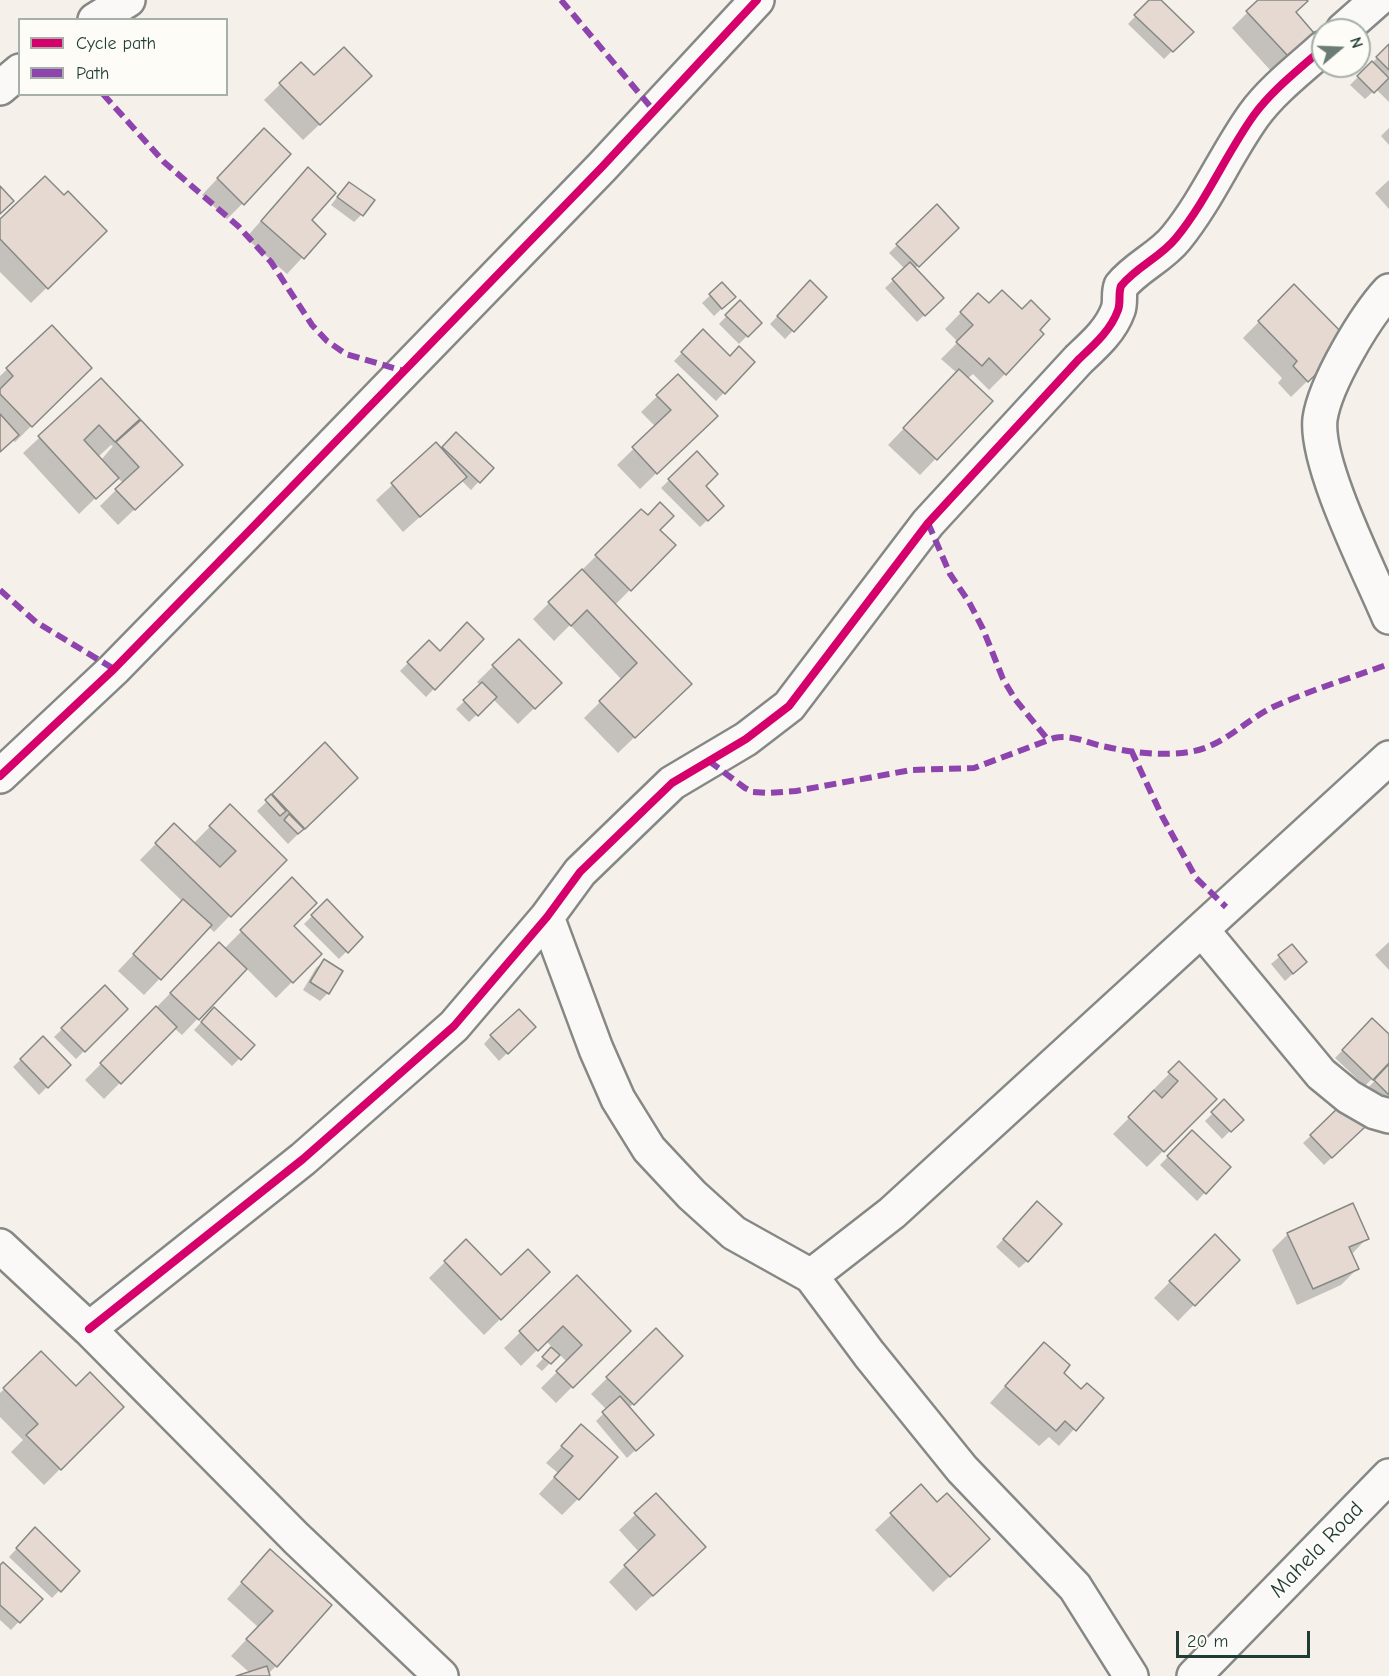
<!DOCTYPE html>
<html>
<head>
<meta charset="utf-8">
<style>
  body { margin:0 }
  #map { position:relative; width:1389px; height:1676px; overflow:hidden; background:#f6f0eb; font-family:"Comic Neue",sans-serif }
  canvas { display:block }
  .legend { position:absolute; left:18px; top:18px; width:210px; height:78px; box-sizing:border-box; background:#fdfcf7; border:2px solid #a4b0a9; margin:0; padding:8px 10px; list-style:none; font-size:18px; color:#1f3d34 }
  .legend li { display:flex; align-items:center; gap:12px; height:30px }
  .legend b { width:30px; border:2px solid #a4b0a9 }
  .north { position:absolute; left:1311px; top:18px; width:60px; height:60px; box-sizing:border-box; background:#fdfcf7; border:2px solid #a4b0a9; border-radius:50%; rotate:71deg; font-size:16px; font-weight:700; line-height:24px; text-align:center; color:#1f3d34 }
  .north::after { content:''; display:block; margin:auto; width:21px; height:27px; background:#6a7c74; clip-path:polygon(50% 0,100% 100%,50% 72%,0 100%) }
  .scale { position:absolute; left:1176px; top:1631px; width:134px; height:27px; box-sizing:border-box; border:3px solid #1f3d34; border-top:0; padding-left:8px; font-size:18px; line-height:21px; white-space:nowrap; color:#1f3d34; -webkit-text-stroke:4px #fdfcf7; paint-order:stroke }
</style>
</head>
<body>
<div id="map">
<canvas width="1389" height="1676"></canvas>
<ul class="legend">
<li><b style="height:8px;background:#d6006c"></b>Cycle path</li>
<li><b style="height:8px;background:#8e44ad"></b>Path</li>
</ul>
<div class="north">N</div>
<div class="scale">20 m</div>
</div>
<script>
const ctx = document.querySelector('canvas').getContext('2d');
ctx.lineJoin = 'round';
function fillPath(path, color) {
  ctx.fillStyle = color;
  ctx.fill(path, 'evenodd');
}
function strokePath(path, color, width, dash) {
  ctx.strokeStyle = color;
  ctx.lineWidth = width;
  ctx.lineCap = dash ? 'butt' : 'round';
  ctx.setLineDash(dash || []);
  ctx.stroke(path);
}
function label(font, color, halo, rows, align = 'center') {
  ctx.font = font + ' "Comic Neue",sans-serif';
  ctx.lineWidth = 4.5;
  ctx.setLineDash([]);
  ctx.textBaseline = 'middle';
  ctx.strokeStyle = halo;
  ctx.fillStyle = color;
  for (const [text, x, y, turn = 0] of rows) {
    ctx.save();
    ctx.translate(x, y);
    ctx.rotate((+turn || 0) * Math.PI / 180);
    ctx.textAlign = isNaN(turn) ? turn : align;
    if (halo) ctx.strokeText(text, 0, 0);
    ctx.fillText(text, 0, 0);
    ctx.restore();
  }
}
fillPath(new Path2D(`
  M1151,0h8l32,32 -27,27 -36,-35z
  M1260,0h44l-10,13 18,20 -41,38 -39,-43z
  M1389,46v56l-13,-13 -11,10 -15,-14z
  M301,64l13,13 40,15 -51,48 -39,-40z
  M1389,128v17l-8,-9z
  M248,146l-5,57 -16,16 -25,-24z
  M1389,180v29l-14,-16z
  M292,185l18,36 14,13 -37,40 -41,-36z
  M342,191l19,24 -7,7 -23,-17z
  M64,197l41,34 -74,72 -31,-31v-51z
  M937,206l20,22 -43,41 28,29 -25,24 -32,-34 20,-19 -16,-16z
  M810,283l15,14 -40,42 -15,-15z
  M722,284l12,13 -20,19 -12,-13z
  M1294,286l54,55 -57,56 -13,-14 4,-5 -39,-40z
  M978,295l11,10 49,25 -33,44 -16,16 -16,-16 -6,5 24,22 -71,74 -32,-30 69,-72 -16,-14 17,-17 -13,-13z
  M740,302l20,21 -21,21 -20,-20z
  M51,327l39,41 -75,74 -3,-3 -12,12v-75z
  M703,331l27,27 23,4 -37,39 -42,-40z
  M678,376l21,56 -59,57 -23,-24 39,-38 -15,-15z
  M101,380l80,85 -63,60 -18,-19 23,-23 -6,-6 -38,37 -56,-61zM111,445l2,1 -12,14 -3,-3z
  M456,435l35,33 -20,22 -10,-10 -58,52 -27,-32 60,-55 5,5z
  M697,453l7,33 18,20 -22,21 -39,-39z
  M641,511l33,34 -59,60 58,95 -55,53 -34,-35 38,-38 -52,-55 -16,16 -21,-22z
  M482,639l-56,58 -26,-26 29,-29 10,11z
  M519,641l41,42 -42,41 -25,-25 -24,23 -13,-13 25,-23 -4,-4z
  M325,745l31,32 -68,67 -31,-33z
  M230,806l54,54 -70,72 -5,-5 -65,68 -26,-24 65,-69 -43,-42 34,-35 19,19z
  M292,880v46l28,28 -44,44 -30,-30 -64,67 -8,-7 -70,71 -19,-19 118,-120 21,-11z
  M327,901l34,36 -22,22 -35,-35z
  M1389,942v28l-14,-15z
  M1292,946l5,24 -12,11 -14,-17z
  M324,961l4,32 -8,8 -17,-11 13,-22z
  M105,987l21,22 -50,50 -22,-22z
  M207,1016l46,29 -21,21 -38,-36z
  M1372,1020l17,16v25l-24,25 -30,-28z
  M534,1027l-35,34 -15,-17 7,-8z
  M43,1038l26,27 -30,30 -26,-28z
  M1179,1064l36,35 -68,68 -34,-33 43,-43 -2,-2z
  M1389,1066v43l-30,-12z
  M1224,1102l17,18 -19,19 -17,-18z
  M1343,1106l20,21 -39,38 -21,-22z
  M1192,1132l37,35 -32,34 -37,-36z
  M1029,1211l-2,50 -8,7 -23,-21z
  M1288,1234l79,4 -16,17 6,14 -16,16 -44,20 -25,-55z
  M1215,1236l23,24 -60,61 -24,-23z
  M466,1241l35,36 47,-5 -64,63 -55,-57z
  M577,1277l51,54 -72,72 -15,-15 26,-26 -8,-8 -17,17 -6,-5 17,-18 -7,-7 -25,25 -17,-18z
  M656,1330l25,26 -52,52 15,34 -17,16 -31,-37 11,-11 -16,-16z
  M41,1353l35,35 46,19 -78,78 -33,-33 12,-12 -23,-23v-24z
  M1028,1360l34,13 19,18 21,7 -43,48 -10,-9 -10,9 -49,-43z
  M581,1426l-3,73 -16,16 -23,-21 19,-21 -12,-10z
  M921,1487l51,68 -39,37 -58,-62z
  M656,1495l32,68 -52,48 -27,-29 30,-30 -20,-22z
  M35,1529l43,42 -26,27 -43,-41z
  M270,1551l6,115 -8,8 1,2h-28l9,-3 -19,-17 27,-29 -31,-28z
  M0,1567l40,32 -29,31 -11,-10z`), '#0003');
const building = new Path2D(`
  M1149,0h12l33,32 -21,20 -39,-37z
  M1258,0h48l2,1 -12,11 18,21 -26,23 -42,-45z
  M1389,44v26l-13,-13z
  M344,47l28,29 -52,49 -41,-42 22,-21 13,13z
  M1372,61l17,17 -15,15 -17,-17z
  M264,128l27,26 -47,51 -27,-27z
  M308,167l28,26 -24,27 14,14 -22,25 -43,-38z
  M45,176l19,19 4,-4 39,40 -59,58 -48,-50v-20z
  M349,182l26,18 -12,16 -26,-19z
  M0,186l14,15 -14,13z
  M937,204l22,24 -40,39 -23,-23z
  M910,262l34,36 -19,18 -33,-37z
  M810,280l17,17 -33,35 -17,-16z
  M722,282l14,15 -14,12 -13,-15z
  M1294,284l56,57 -42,41 -15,-16 4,-5 -39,-40z
  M1002,290l20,19 9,-9 19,19 -10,11 4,4 -38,41 -17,-17 -7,8 -26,-24 17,-17 -13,-13 18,-19 11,10z
  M740,300l22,23 -14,14 -23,-22z
  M52,325l40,43 -60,59 -32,-33v-5l13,-13 -7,-8z
  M703,329l27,27 9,-10 16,16 -30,32 -44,-42z
  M959,369l34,32 -56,59 -34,-32z
  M678,374l40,42 -61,58 -25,-27 39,-37 -15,-15z
  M101,378l39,41 -25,23 -16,-17 -15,15 35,38 -23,21 -58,-63z
  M0,414l19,21 -19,17z
  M141,420l42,45 -48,45 -20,-21 24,-22 -23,-25z
  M456,432l38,36 -14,15 -38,-36z
  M436,442l31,35 -47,40 -29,-34z
  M697,451l21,23 -12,12 18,20 -16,15 -40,-42z
  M660,502l14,14 -14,14 16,15 -45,46 -36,-36 46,-46 7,6z
  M582,569l110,115 -57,54 -36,-37 38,-38 -50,-53 -16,16 -23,-24z
  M467,622l17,17 -49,51 -28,-28 22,-22 11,11z
  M519,639l43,44 -27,26 -43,-44z
  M482,682l15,15 -19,19 -15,-16z
  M325,742l33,36 -53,51 -33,-35z
  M271,794l15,17 -6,5 -15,-16z
  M230,804l57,56 -56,57 -76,-74 19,-20 46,44 16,-16 -27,-25z
  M289,814l15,15 -6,5 -14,-14z
  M292,877l25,26 -23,23 28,28 -29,29 -53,-53z
  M183,899l29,26 -51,55 -28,-26z
  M327,899l36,38 -15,16 -37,-38z
  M219,942l28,27 -48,51 -29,-27z
  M1292,944l15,18 -14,12 -15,-19z
  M324,959l19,12 -14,23 -19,-12z
  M105,985l23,24 -43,43 -24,-24z
  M156,1006l21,21 -56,57 -21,-21z
  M214,1007l41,38 -14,15 -40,-38z
  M519,1009l17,18 -28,27 -18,-19z
  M1372,1018l17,16v29l-16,17 -31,-30z
  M43,1036l28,29 -23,23 -28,-29z
  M1179,1061l38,38 -53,53 -36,-35 26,-27 8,8 16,-17 -10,-9z
  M1389,1064v31l-15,-15z
  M1224,1099l20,21 -13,12 -20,-20z
  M1343,1103l22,24 -33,31 -22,-23z
  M1192,1130l39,37 -25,27 -39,-38z
  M1037,1201l25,23 -34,38 -25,-23z
  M1353,1203l16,36 -20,8 10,22 -46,20 -26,-56z
  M1215,1234l25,26 -45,46 -26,-25z
  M466,1239l35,36 27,-26 22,23 -49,48 -57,-59z
  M577,1275l54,56 -58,57 -17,-17 26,-26 -19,-19 -25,25 -19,-20z
  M656,1328l27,28 -49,49 -28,-28z
  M1044,1342l26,23 -6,8 17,16 6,-6 17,15 -28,33 -11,-10 -9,10 -51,-45z
  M551,1347l9,8 -9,9 -9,-7z
  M41,1351l35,35 14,-14 34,35 -63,63 -35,-35 12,-11 -35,-36z
  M620,1396l34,39 -18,16 -34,-39z
  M581,1424l37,33 -39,43 -25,-23 19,-21 -12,-10z
  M921,1484l16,18 10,-9 43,46 -40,38 -60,-64z
  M656,1493l50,54 -53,49 -29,-31 31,-30 -21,-22z
  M35,1527l45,44 -19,21 -45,-44z
  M270,1549l62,56 -55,62 -31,-28 27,-28 -32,-29z
  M3,1562l40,37 -23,24 -20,-18v-40z
  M267,1666l3,10h-34z`);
fillPath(building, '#e5d9d1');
strokePath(building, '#858884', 1.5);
const minor = new Path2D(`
  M95,20l33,-20
  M1343,30l34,-30
  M0,88l20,-17
  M1389,291c-24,26 -64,93 -69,128 -5,45 50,153 69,198
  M0,776l114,-107 132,-135 356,-367 155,-167
  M547,917l49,132 22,50 31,50 43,46 42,38 77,43 58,78 93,115 113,118 56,89
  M1202,930l119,144 28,23 26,15 14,4
  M0,1246l89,83 207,209 145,138
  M811,1276l81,-63 497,-455
  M89,1329l214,-170 151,-133 93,-109 33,-45 92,-89 74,-44 43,-33 139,-183 151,-164c15,-14 32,-29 39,-49 3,-8 0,-16 3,-24 15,-19 40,-29 55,-48 31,-38 50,-84 78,-123 19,-26 46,-46 69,-67
  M1194,1676l195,-200`);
strokePath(minor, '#858884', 38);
strokePath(minor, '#faf9f7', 33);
strokePath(new Path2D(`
  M561,0l93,111
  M103,94l61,68 74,64 33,36 41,63 15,16 19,13 58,17
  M928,523l22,51 19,28 14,27 20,50 12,20 34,42
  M0,590l36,32 78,47
  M1131,750l31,66 34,62 30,29
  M709,761l36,27 8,4 15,1 28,-2 115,-21 63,-2 80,-30c20,-4 34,6 53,9 26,6 57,9 82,5 34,-5 55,-31 84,-45 38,-17 77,-29 116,-43`), '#8e44ad', 6, [12, 6]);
strokePath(new Path2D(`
  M0,776l114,-107 132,-135 356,-367 155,-167
  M89,1329l214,-170 151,-133 93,-109 33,-45 92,-89 74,-44 43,-33 139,-183 151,-164c15,-14 32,-29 39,-49 3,-8 0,-16 3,-24 15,-19 40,-29 55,-48 31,-38 50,-84 78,-123 19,-26 46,-46 69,-67`), '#d6006c', 8);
label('22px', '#1f3d34', '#fdfcf7', [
  ["Mahela Road",1317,1550,-46]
]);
</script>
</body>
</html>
